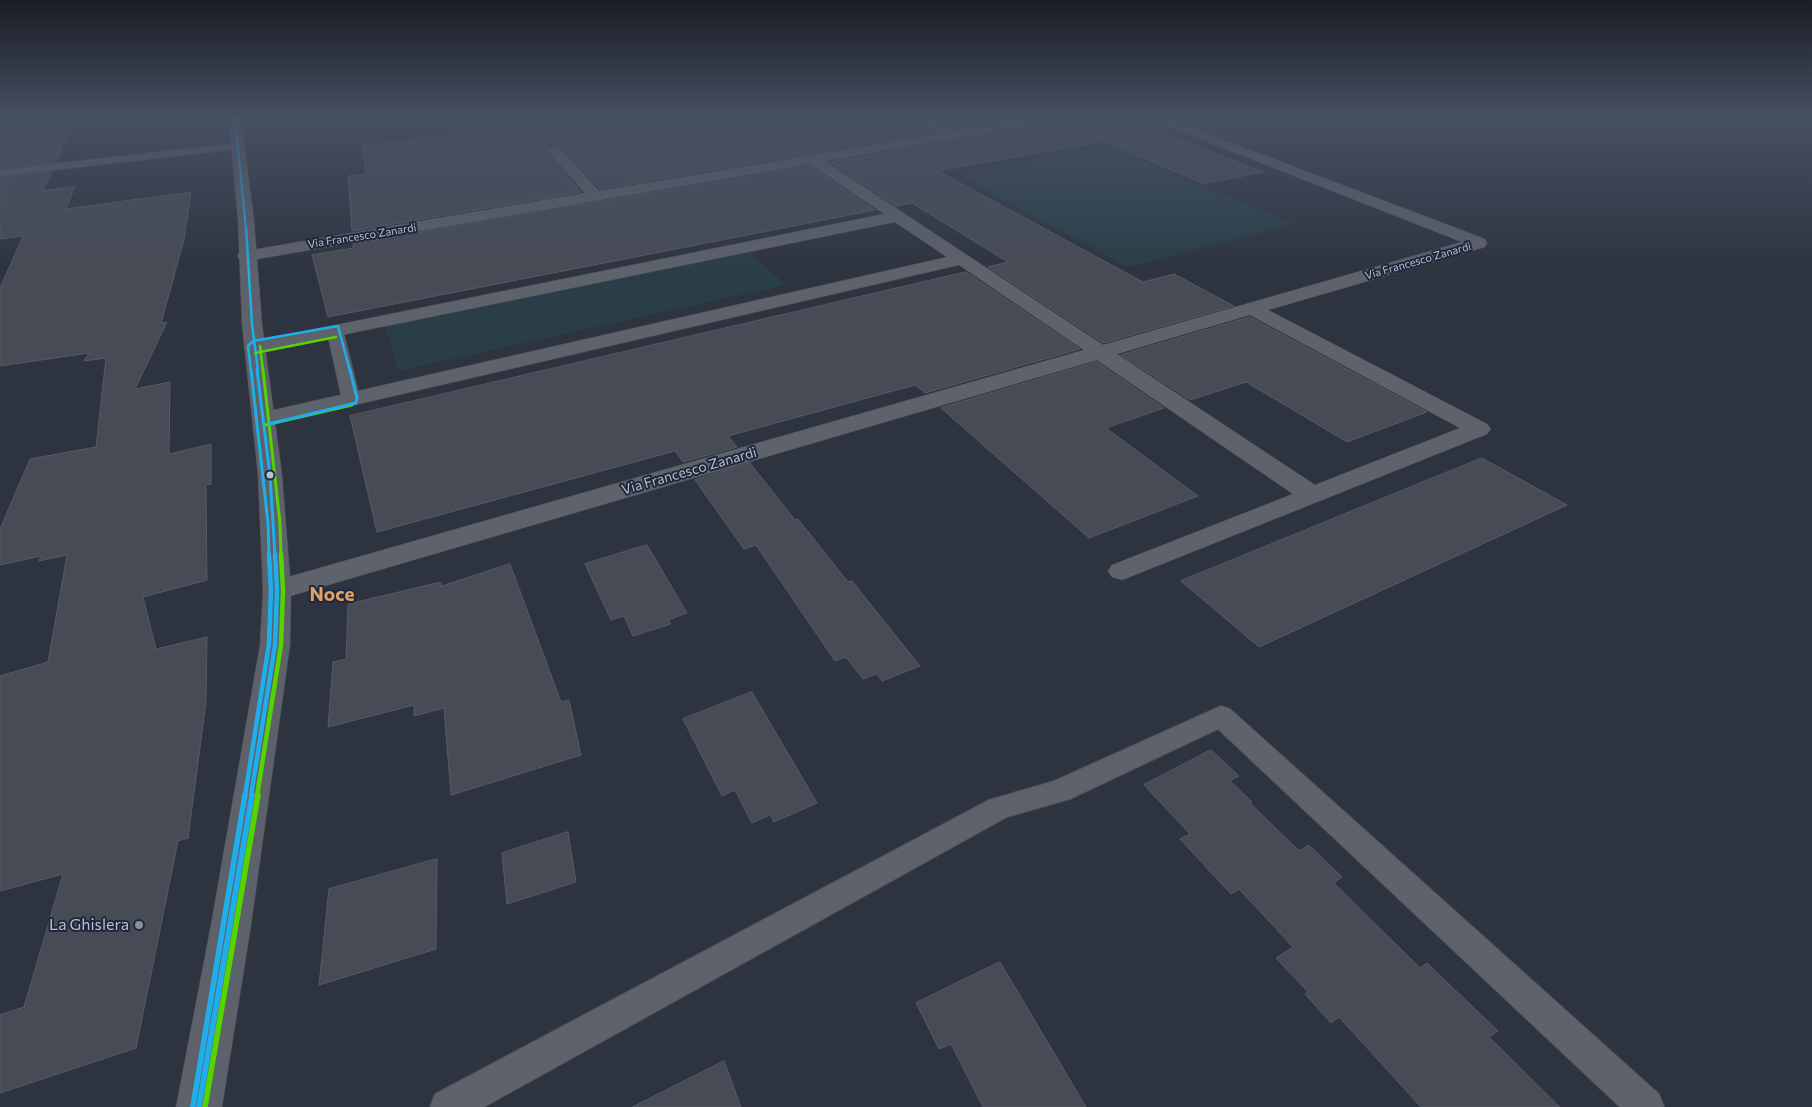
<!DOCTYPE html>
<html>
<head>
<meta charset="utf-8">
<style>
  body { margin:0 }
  canvas { display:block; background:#2d333f }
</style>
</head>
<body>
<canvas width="1812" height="1107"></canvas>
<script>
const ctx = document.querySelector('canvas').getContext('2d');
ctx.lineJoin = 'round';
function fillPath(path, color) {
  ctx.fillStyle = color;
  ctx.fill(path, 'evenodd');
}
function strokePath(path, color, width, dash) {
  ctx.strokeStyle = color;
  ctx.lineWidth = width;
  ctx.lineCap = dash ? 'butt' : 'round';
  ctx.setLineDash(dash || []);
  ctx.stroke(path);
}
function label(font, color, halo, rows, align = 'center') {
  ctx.font = font + ' Commissioner,sans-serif';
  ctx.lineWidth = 4;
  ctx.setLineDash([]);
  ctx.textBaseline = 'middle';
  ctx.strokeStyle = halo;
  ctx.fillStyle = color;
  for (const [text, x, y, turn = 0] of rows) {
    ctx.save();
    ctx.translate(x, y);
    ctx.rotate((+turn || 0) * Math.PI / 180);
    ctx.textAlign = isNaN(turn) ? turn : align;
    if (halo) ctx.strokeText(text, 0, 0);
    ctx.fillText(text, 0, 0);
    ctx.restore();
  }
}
fillPath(new Path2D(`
  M1167,118h70l-48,9z
  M1108,146l186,78 -166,43 -170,-92z
  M747,250l39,35 -388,86 -14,-48z`), '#293e46');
const building = new Path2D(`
  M537,118h373l23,15 -333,56 -40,-43 -7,-2 -7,4v3l35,41 -229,39 -4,-55 18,-2 -4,-28 180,-22z
  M933,118h81l-61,11z
  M1061,118h73l1,4 128,50 -59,12 -101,-43 -165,30 205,111 31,-8 60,32 -131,37 -115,-76 20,-5 -96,-59 -16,3 -66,-44 223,-38z
  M53,123l-4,8 21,-2 -14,33 -56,6v-39z
  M810,166l65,44 -547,107 -16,-62 41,-7v-4z
  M51,172l-8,19 32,-5 -9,23 125,-17 -7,48 -23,83 6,-1 -32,67 35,-7 -1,72 42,-10v40l-5,1 1,95 -64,17 13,52 51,-12 -1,65 -18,136 -10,3 -42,207 -136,45v-78l24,-8 39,-133 -63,17v-215l48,-14 19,-107 -28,6 2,-5 -41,9v-36l30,-70 66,-12 10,-89 -22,3 5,-8 -89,13v-78l23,-52 -23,3v-61z
  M966,272l114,77 -155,44 -10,-8 -187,51 9,11 -54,15 -8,-11 -298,81 -27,-116z
  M1250,317l177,95 -80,30 -101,-60 -56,18 -69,-45z
  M1097,362l67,46 -58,20 92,68 -109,42 -148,-130z
  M1482,458l85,47 -308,142 -78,-66z
  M750,463l45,57 3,-1 50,63 4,-1 68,85 -38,15 -5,-7 -14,5 -17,-22 -11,4 -79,-116 -12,4 -49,-69z
  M647,545l40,68 -19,7 3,4 -38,12 -9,-20 -13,4 -26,-56z
  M510,564l51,138 8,-2 12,55 -130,40 -7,-87 -30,8v-11l-86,22 5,-65 13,-3 2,-55 93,-22v4z
  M752,692l65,111 -43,19 -4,-7 -18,8 -17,-33 -13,6 -39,-77z
  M1211,750l28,26 -9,5 22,21 -2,1 49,48 10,-6 33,32 -8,6 86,85 7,-5 71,68 -9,6 71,70h-139l-82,-90 -8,6 -26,-29 3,-2 -32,-34 17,-11 -54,-58 -8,5 -51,-55 10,-5 -46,-49z
  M568,832l8,50 -69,22 -5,-51z
  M437,859l-1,90 -117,36 10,-96z
  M1000,962l86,145h-103l-32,-63 -12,5 -23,-46z
  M724,1061l17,46h-108z`);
fillPath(building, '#464b55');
strokePath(building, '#555b65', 1);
const lane = new Path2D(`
  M239,143l5,3 -1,2 -243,28v-6z
  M335,326l8,5 17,68 -3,4h-12l-3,-4 -15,-68z
  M1221,706l9,3 429,385 5,13h-44l-402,-378 -148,70 -63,18 -523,290h-54l5,-13 554,-294 65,-19z`);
const street = new Path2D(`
  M912,118h16l25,13 75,-13h31l-6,4 -228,39 278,184 359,-103 -315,-124h19l319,121 2,4 -2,4 -217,63 219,114 4,5 -4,5 -365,146 -10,-3 -4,-6 4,-6 181,-71 -196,-134 -810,237 -10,2 -10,-2 -4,-7 4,-7 817,-233 -125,-85 -695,161 -8,-2 -3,-5 3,-5 691,-157 -52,-35 -641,131 -7,-2 -3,-4 3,-4 637,-129 -74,-50 -564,97 -6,-1 -3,-4 3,-4 345,-59 -38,-43 7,-4 5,1 40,44 339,-57zM1250,315l210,113 -145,57 -198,-131z`);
const secondary = new Path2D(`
  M229,118h12l13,102 8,104 20,151 9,115 -1,55 -39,280 -29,182h-46l35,-182 49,-280 3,-55 -5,-115 -16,-151 -4,-104z`);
strokePath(lane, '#4a4e57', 2);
strokePath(street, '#4a4e57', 1);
strokePath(secondary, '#4a4e57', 1);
fillPath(lane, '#5e626b');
fillPath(street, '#5e626b');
fillPath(secondary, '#5c616a');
strokePath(new Path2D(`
  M235,118l11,111`), '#20aeea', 2);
strokePath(new Path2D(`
  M246,227l6,97 6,47`), '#20aeea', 2.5);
strokePath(new Path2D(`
  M257,370l13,105 5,81`), '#20aeea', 3);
strokePath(new Path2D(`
  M251,796l24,-151 2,-55 -2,-36`), '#20aeea', 4.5);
strokePath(new Path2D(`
  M199,1107l53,-312`), '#20aeea', 5.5);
strokePath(new Path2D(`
  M260,346l3,25
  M255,353l81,-16`), '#55d400', 2.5);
strokePath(new Path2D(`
  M263,370l17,153 1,33
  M265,425l87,-20`), '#55d400', 3);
strokePath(new Path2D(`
  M257,796l24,-151 2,-55 -2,-36`), '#55d400', 4.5);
strokePath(new Path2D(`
  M205,1107l53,-312`), '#55d400', 5.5);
strokePath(new Path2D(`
  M251,371l-3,-25 5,-5 85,-15 12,45`), '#20aeea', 2.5);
strokePath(new Path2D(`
  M251,370l17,153 1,33
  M269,424l87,-21 1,-5 -7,-28`), '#20aeea', 3);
strokePath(new Path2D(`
  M245,796l24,-152 2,-54 -2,-36`), '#20aeea', 4.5);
strokePath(new Path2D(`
  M193,1106l52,-311`), '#20aeea', 5.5);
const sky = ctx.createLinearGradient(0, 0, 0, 273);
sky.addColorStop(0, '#191c23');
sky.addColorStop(0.43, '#465063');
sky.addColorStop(1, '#46506300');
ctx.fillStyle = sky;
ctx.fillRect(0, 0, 1812, 273);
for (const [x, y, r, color] of [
  [270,475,4.5,"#b8bfce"],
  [139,925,5,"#878e9c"]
]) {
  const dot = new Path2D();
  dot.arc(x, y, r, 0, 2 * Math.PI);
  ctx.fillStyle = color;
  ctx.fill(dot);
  strokePath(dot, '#1f283b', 2);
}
label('11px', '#b8bfce', '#1f283b', [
  ["Via Francesco Zanardi",362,236,-9],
  ["Via Francesco Zanardi",1418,261,-16]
]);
label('14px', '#b8bfce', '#1f283b', [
  ["Via Francesco Zanardi",689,471,-16]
]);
label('16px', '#b8bfce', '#1f283b', [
  ["La Ghislera",129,925]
], 'right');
label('bold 19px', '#dea363', '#1f283b', [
  ["Noce",332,595]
]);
</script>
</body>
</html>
